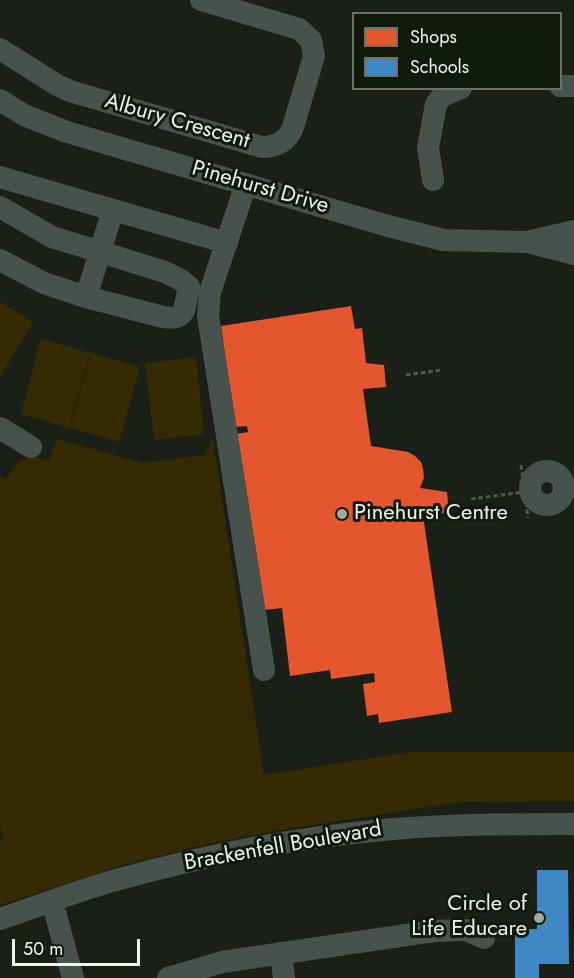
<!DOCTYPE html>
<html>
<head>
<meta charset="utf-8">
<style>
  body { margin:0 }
  #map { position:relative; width:574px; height:978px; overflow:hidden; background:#1a2018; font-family:Jost,sans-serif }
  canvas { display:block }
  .legend { position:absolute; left:352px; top:12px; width:210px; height:78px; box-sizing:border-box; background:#101a0c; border:2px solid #697265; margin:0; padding:8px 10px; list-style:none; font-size:18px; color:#eef6eb }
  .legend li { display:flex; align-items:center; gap:12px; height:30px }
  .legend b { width:30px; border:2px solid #697265 }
  .scale { position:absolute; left:12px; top:939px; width:128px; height:27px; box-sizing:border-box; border:3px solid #eef6eb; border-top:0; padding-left:8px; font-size:18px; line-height:21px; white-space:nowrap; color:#eef6eb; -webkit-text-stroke:4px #101a0c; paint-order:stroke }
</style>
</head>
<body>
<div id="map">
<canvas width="574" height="978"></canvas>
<ul class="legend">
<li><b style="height:16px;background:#e4572e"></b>Shops</li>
<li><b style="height:16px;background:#3f88c5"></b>Schools</li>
</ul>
<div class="scale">50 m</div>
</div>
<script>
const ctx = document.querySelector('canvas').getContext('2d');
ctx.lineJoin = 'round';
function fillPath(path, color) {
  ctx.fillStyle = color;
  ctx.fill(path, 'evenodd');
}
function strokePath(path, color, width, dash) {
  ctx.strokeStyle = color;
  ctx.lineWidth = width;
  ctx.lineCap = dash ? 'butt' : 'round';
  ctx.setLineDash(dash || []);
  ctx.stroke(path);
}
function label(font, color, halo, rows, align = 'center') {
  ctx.font = font + ' Jost,sans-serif';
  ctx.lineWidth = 6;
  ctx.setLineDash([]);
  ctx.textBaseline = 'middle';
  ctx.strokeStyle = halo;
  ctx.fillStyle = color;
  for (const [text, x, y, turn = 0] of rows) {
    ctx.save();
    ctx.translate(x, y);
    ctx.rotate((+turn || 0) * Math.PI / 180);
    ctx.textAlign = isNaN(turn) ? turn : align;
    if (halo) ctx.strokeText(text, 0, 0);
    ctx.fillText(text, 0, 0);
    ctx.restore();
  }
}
fillPath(new Path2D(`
  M0,302l33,20 -33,55z
  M41,339l49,14 -21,75 -48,-14z
  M91,353l49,14 -21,75 -49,-14z
  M196,357l8,77 -50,6 -9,-77z
  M57,439l86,24 61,-8 9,-15 51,335 147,-23h163v49l-116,1 -189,30 -57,11 -89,22 -123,40v-64l4,-1 -4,-14v-350l6,4c13,-21 19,-27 43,-19z`), '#362a03');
fillPath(new Path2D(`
  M351,306l4,23 7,-1 4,35 18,2 2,22 -23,2 8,57 37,6 7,4 6,6 2,7 1,9 -4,10 27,4 2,20 -26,4 29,196 -73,11 -1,-9 -11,2 -4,-32 12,-2 -1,-9 -43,6 -1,-9 -40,6 -8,-68 -18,2 -28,-176 12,-2 -1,-6 -12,1 -14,-101z`), '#e4572e');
fillPath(new Path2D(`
  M537,870h31l1,94h-30v14h-24v-49h22z`), '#3f88c5');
strokePath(new Path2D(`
  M406,375l36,-5
  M521,465l7,53
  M471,499l53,-7`), '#505752', 3, [4.5, 3]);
strokePath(new Path2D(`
  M0,49l57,36 13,6 192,56c14,0 26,-6 31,-20l21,-71 -3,-16 -12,-11 -98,-29
  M560,86h14
  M0,100l24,15 43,17 321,94 55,14 84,2 47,-11
  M0,177l227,66
  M433,180l-5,-32 8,-44 6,-8 19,-8
  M246,184l-36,108 -2,24 56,354
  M0,207l52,30 113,35 16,8 8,7 -5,24c-5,8 -13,7 -21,6l-77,-20
  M532,243l42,11
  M0,260l44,23 42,14 27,-87
  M0,428l31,19
  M530 488a17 17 0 1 1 34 0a17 17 0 1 1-34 0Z
  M52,901l21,77
  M0,919c38,-13 77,-28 116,-39 90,-25 184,-43 277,-51 60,-5 120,-5 181,-5
  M281,953l3,25
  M168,978l54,-16 212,-31 32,-1 18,8`), '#48524c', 22);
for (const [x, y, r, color] of [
  [342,514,6,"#a4aba1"],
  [539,918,6,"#a4aba1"]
]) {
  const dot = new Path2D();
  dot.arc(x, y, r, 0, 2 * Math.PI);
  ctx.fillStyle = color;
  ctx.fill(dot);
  strokePath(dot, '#101a0c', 2);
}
label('22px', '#eef6eb', '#101a0c', [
  ["Albury Crescent",177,122,16],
  ["Pinehurst Drive",260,188,16],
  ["Brackenfell Boulevard",283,847,-10]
]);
label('22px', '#eef6eb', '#101a0c', [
  ["Pinehurst Centre",354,514],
  ["Circle of",527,905,"right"],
  ["Life Educare",527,930,"right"]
], 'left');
</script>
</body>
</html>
